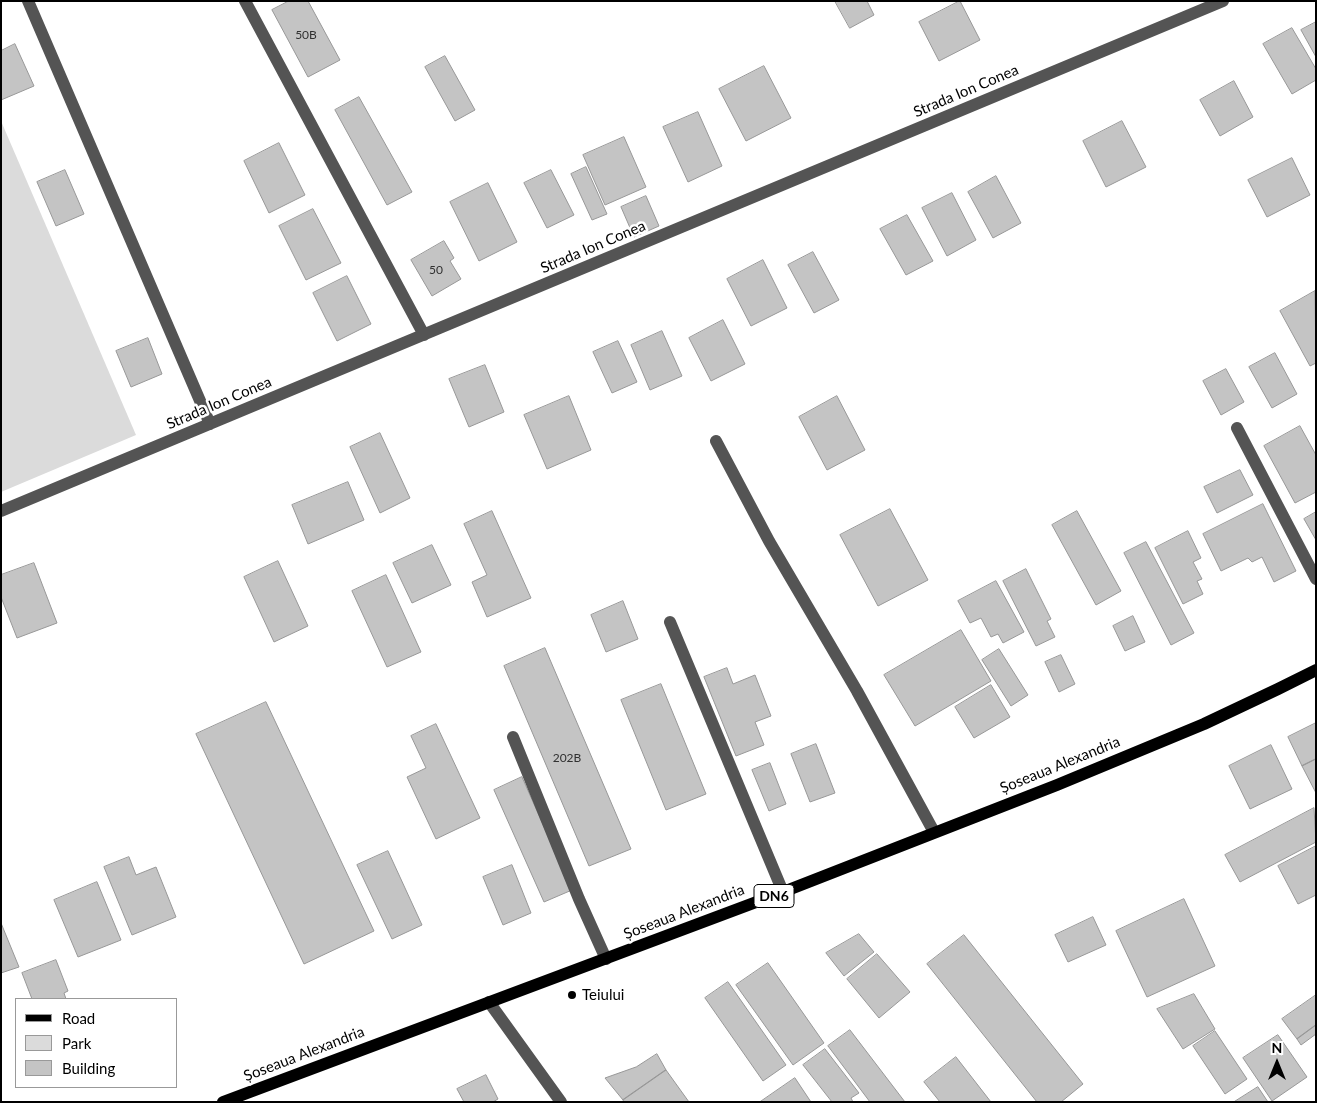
<!DOCTYPE html>
<html>
<head>
<meta charset="utf-8">
<style>
  body { margin:0 }
  #map { position:relative; width:1317px; height:1103px; overflow:hidden; background:#fff; font-family:Lato,sans-serif }
  canvas { display:block }
  .frame { position:absolute; inset:0; border:2px solid #000; pointer-events:none }
  .legend { position:absolute; left:15px; top:998px; width:162px; height:90px; box-sizing:border-box; background:#fff; border:1px solid #999; margin:0; padding:6px 9px; list-style:none; font-size:15px; color:#000 }
  .legend li { display:flex; align-items:center; gap:10px; height:25px }
  .legend b { width:25px; border:1px solid #999 }
  .north { position:absolute; left:1252px; top:1038px; width:50px; height:50px; -webkit-text-stroke:4px #fff; paint-order:stroke; rotate:0deg; font-size:14px; font-weight:700; line-height:20px; text-align:center; color:#000 }
  .north::after { content:''; display:block; margin:auto; width:18px; height:22px; background:#000; clip-path:polygon(50% 0,100% 100%,50% 72%,0 100%) }
</style>
</head>
<body>
<div id="map">
<canvas width="1317" height="1103"></canvas>
<div class="frame"></div>
<ul class="legend">
<li><b style="height:6px;background:#000"></b>Road</li>
<li><b style="height:14px;background:#dbdbdb"></b>Park</li>
<li><b style="height:14px;background:#c4c4c4"></b>Building</li>
</ul>
<div class="north">N</div>
</div>
<script>
const ctx = document.querySelector('canvas').getContext('2d');
ctx.lineJoin = 'round';
function fillPath(path, color) {
  ctx.fillStyle = color;
  ctx.fill(path, 'evenodd');
}
function strokePath(path, color, width, dash) {
  ctx.strokeStyle = color;
  ctx.lineWidth = width;
  ctx.lineCap = dash ? 'butt' : 'round';
  ctx.setLineDash(dash || []);
  ctx.stroke(path);
}
function label(font, color, halo, rows, align = 'center') {
  ctx.font = font + ' Lato,sans-serif';
  ctx.lineWidth = 5;
  ctx.setLineDash([]);
  ctx.textBaseline = 'middle';
  ctx.strokeStyle = halo;
  ctx.fillStyle = color;
  for (const [text, x, y, turn = 0] of rows) {
    ctx.save();
    ctx.translate(x, y);
    ctx.rotate((+turn || 0) * Math.PI / 180);
    ctx.textAlign = isNaN(turn) ? turn : align;
    if (halo) ctx.strokeText(text, 0, 0);
    ctx.fillText(text, 0, 0);
    ctx.restore();
  }
}
fillPath(new Path2D(`
  M1,121l135,314 -135,57z`), '#dbdbdb');
const building = new Path2D(`
  M289,1h19l32,59 -32,17 -36,-67z
  M835,1h32l7,14 -24,13z
  M960,1l20,39 -41,21 -20,-39z
  M1316,22v35l-15,-27z
  M1292,28l24,41v11l-24,14 -29,-50z
  M15,44l19,42 -33,14v-49z
  M445,56l30,54 -20,11 -30,-54z
  M764,66l27,52 -45,23 -27,-52z
  M1234,81l19,36 -33,19 -20,-36z
  M359,97l53,95 -25,13 -52,-95z
  M698,112l24,54 -34,16 -25,-55z
  M1122,121l24,46 -40,20 -23,-46z
  M624,137l22,50 -41,18 -22,-50z
  M279,143l26,52 -36,18 -25,-52z
  M1292,158l18,37 -43,22 -19,-37z
  M586,167l21,47 -15,6 -21,-46z
  M65,170l19,44 -28,12 -19,-44z
  M551,170l23,45 -27,13 -23,-45z
  M996,176l25,47 -28,15 -25,-46z
  M488,183l29,59 -38,19 -29,-59z
  M952,193l24,47 -29,16 -25,-48z
  M646,196l13,30 -25,11 -13,-30z
  M313,209l28,54 -35,17 -27,-54z
  M907,215l26,46 -27,14 -26,-46z
  M444,241l10,17 -4,3 11,18 -29,17 -21,-36z
  M813,252l26,48 -25,13 -26,-48z
  M763,260l24,48 -36,18 -24,-47z
  M347,276l24,48 -34,17 -24,-48z
  M1315,291l1,72 -6,3 -30,-55z
  M723,320l22,44 -34,17 -22,-43z
  M662,331l20,45 -32,14 -19,-45z
  M148,338l14,36 -31,13 -15,-36z
  M618,341l19,41 -25,11 -19,-41z
  M1275,353l22,41 -25,14 -23,-41z
  M485,365l19,47 -35,15 -20,-48z
  M1226,369l18,33 -23,13 -18,-34z
  M569,396l22,54 -44,19 -23,-54z
  M837,396l28,54 -38,20 -28,-53z
  M1300,426l16,29v37l-21,11 -31,-57z
  M380,433l30,65 -30,15 -30,-66z
  M1240,470l13,25 -36,18 -13,-26z
  M348,482l16,38 -56,24 -16,-39z
  M1263,504l33,67 -22,11 -12,-25 -10,5 -4,-4 -27,13 -18,-37z
  M890,509l38,71 -50,26 -38,-71z
  M492,511l39,87 -44,19 -15,-35 15,-7 -23,-51z
  M1077,511l44,80 -25,14 -44,-80z
  M1316,512v28l-12,-21z
  M1188,531l13,27 -8,4 9,17 -5,2 6,13 -20,10 -28,-56z
  M1146,542l48,91 -23,12 -47,-92z
  M432,545l19,40 -39,18 -19,-40z
  M278,561l30,65 -34,16 -30,-65z
  M34,563l23,60 -40,15 -16,-41v-22z
  M1026,569l25,50 -4,2 8,16 -19,9 -33,-65z
  M386,575l35,77 -34,15 -35,-76z
  M996,581l28,51 -21,11 -5,-9 -7,3 -10,-19 -11,5 -12,-22z
  M623,601l15,38 -32,13 -15,-37z
  M1133,616l12,26 -20,9 -12,-25z
  M961,630l30,51 -76,45 -31,-51z
  M545,648l86,201 -42,17 -85,-200z
  M999,649l29,46 -17,11 -29,-46z
  M1061,655l14,29 -16,8 -14,-30z
  M727,668l6,16 22,-9 16,41 -16,6 9,23 -28,11 -32,-79z
  M661,684l45,110 -40,16 -45,-110z
  M991,685l19,32 -36,21 -19,-31z
  M266,702l108,229 -70,33 -108,-230z
  M1316,723v36l-14,7 -14,-29z
  M436,724l44,94 -44,21 -29,-62 19,-9 -15,-32z
  M816,744l19,49 -25,9 -19,-48z
  M1271,745l21,44 -42,20 -21,-43z
  M1316,759v34l-14,-27z
  M770,763l16,41 -17,7 -17,-41z
  M522,777l50,113 -28,12 -50,-112z
  M1314,808l2,34 -76,40 -15,-27z
  M1316,846v49l-18,9 -20,-38z
  M388,851l34,74 -30,14 -35,-74z
  M129,857l7,18 20,-8 20,50 -44,18 -28,-68z
  M512,865l19,48 -28,12 -20,-48z
  M97,882l24,58 -43,17 -24,-57z
  M1184,899l31,67 -68,31 -31,-66z
  M1093,917l13,28 -38,17 -13,-27z
  M1,923l18,44 -18,6z
  M859,934l15,18 -30,24 -18,-23z
  M964,935l119,149 -22,18h-24l-110,-138z
  M877,954l33,38 -31,26 -32,-39z
  M56,960l12,31 -4,2 2,6h-34l-10,-26z
  M768,963l56,80 -31,22 -57,-80z
  M728,982l58,83 -23,16 -58,-83z
  M1194,994l21,35 -32,20 -26,-40z
  M1316,995v30l-19,14 -15,-20z
  M1316,1025v9l-15,11 -4,-6z
  M850,1030l55,72h-35l-42,-56z
  M1215,1031l32,48 -22,15 -32,-48z
  M1278,1035l29,42 -35,24 -29,-43z
  M825,1049l34,44 -8,5 2,4h-21l-29,-37z
  M657,1054l9,16 -43,30 -18,-22 31,-11z
  M956,1057l35,45h-51l-16,-20z
  M666,1070l23,32h-65l-1,-2z
  M486,1075l12,24 -5,3h-29l-7,-13z
  M795,1078l16,24h-51z
  M1258,1087l10,15h-34z`);
fillPath(building, '#c4c4c4');
strokePath(building, '#989898', 1);
strokePath(new Path2D(`
  M28,1l182,423
  M245,1l179,334
  M1237,428l79,151
  M716,441l53,100 88,150 77,141
  M1,511l1222,-510
  M670,622l113,270
  M513,737l66,162 27,60
  M489,1002l72,100`), '#545454', 12);
strokePath(new Path2D(`
  M223,1102l560,-210 274,-107 147,-61 74,-35 38,-19`), '#000', 12);
for (const [x, y, r, color] of [
  [572,995,5,"#000"]
]) {
  const dot = new Path2D();
  dot.arc(x, y, r, 0, 2 * Math.PI);
  ctx.fillStyle = color;
  ctx.fill(dot);
  strokePath(dot, '#fff', 2);
}
label('12px', '#313131', null, [
  ["50B",306,35],
  ["50",436,270],
  ["202B",567,758]
]);
for (const [x, y, w] of [
  [774,896,40]
]) {
  const box = new Path2D();
  box.roundRect(x - w / 2, y - 11.5, w, 23, 4);
  ctx.fillStyle = '#fff';
  ctx.fill(box);
  strokePath(box, '#000', 1);
}
label('bold 14px', '#000', null, [
  ["DN6",774,896]
]);
label('15px', '#000', '#fff', [
  ["Strada Ion Conea",966,91,-23],
  ["Strada Ion Conea",593,247,-23],
  ["Strada Ion Conea",219,403,-23],
  ["Șoseaua Alexandria",1060,765,-22],
  ["Șoseaua Alexandria",684,912,-21],
  ["Șoseaua Alexandria",304,1054,-21]
]);
label('15px', '#000', '#fff', [
  ["Teiului",582,995]
], 'left');
</script>
</body>
</html>
